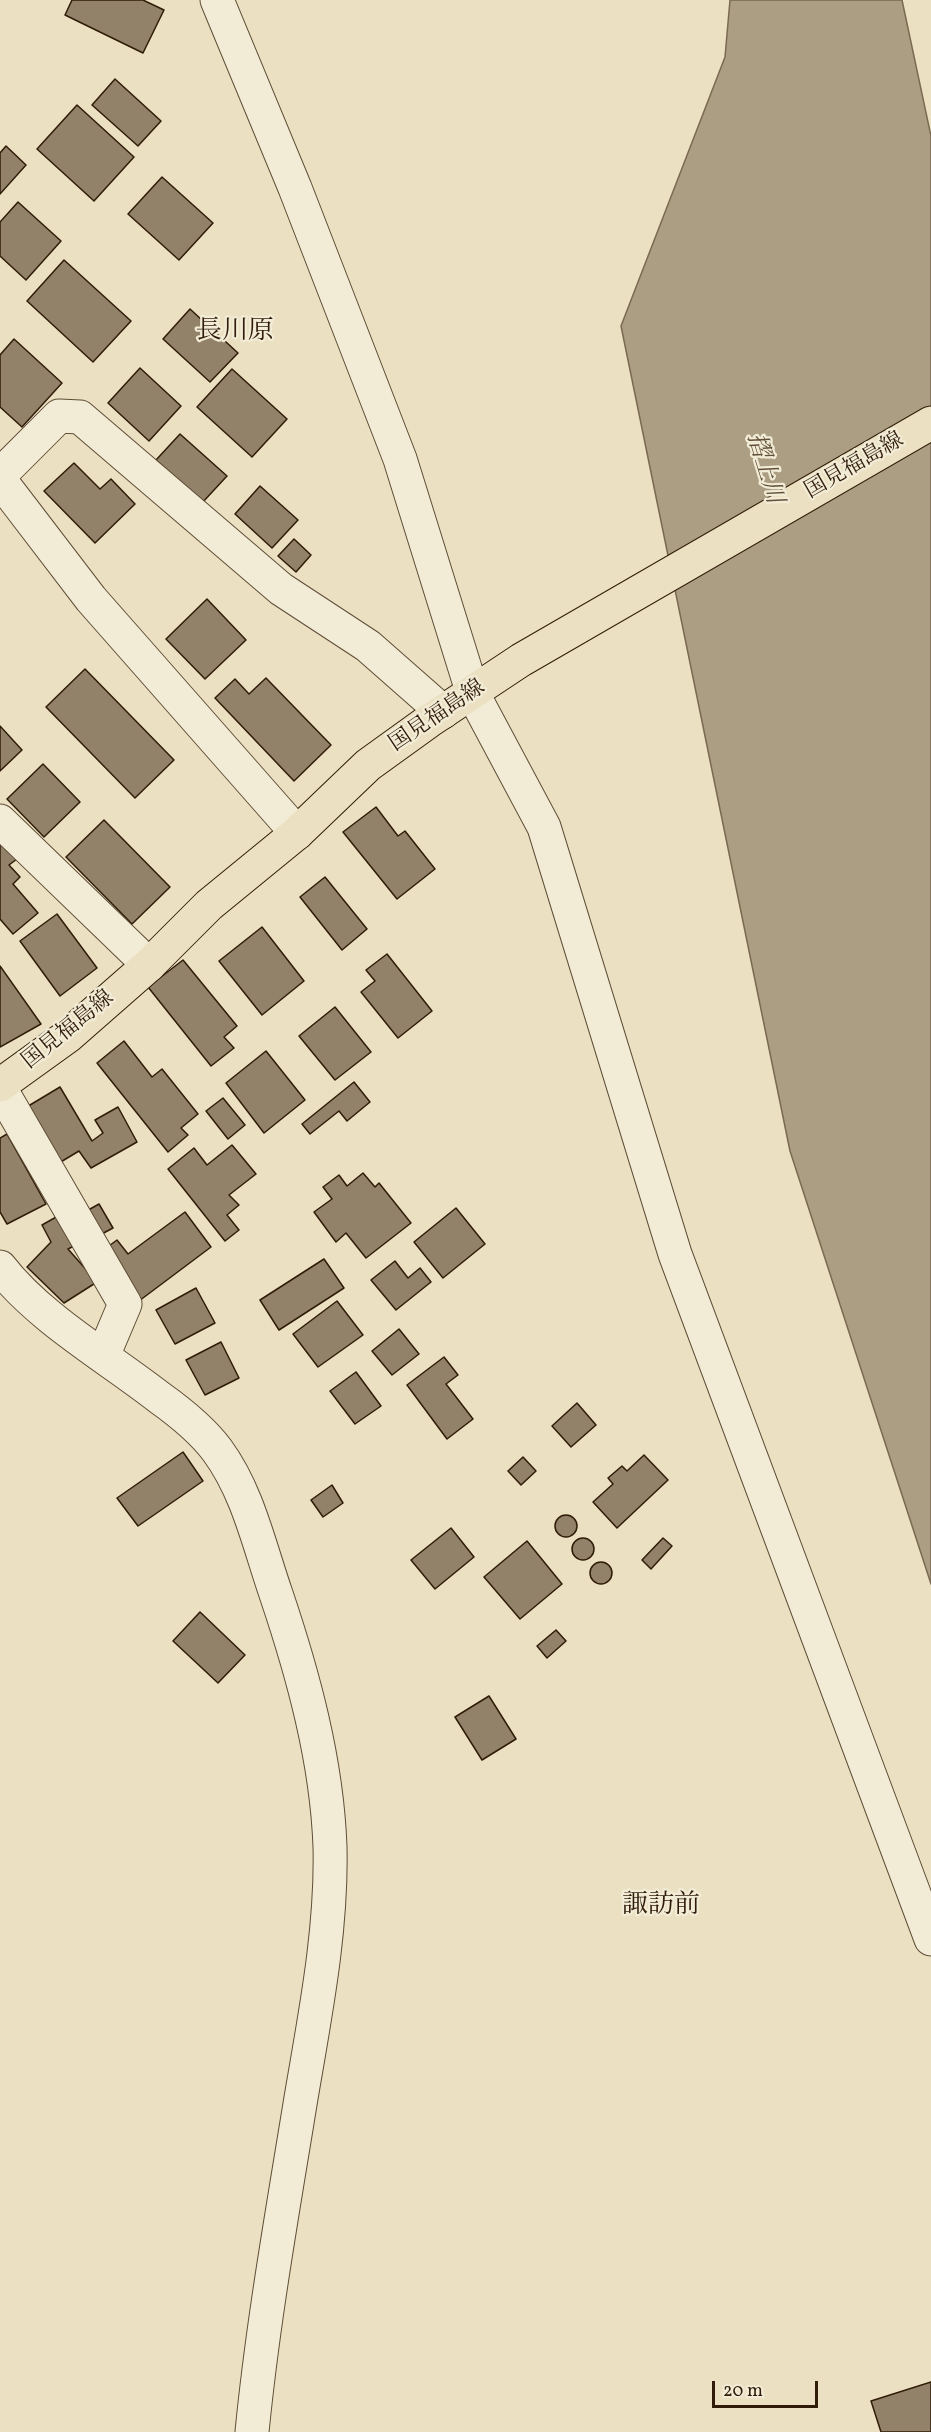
<!DOCTYPE html>
<html>
<head>
<meta charset="utf-8">
<style>
  body { margin:0 }
  #map { position:relative; width:931px; height:2432px; overflow:hidden; background:#ebe1c2; font-family:Vollkorn,serif }
  canvas { display:block }
  .scale { position:absolute; left:712px; top:2381px; width:106px; height:27px; box-sizing:border-box; border:3px solid #301c08; border-top:0; padding-left:8px; font-size:18px; line-height:21px; white-space:nowrap; color:#301c08; -webkit-text-stroke:4px #f2ecd7; paint-order:stroke }
</style>
</head>
<body>
<div id="map">
<canvas width="931" height="2432"></canvas>
<div class="scale">20 m</div>
</div>
<script>
const ctx = document.querySelector('canvas').getContext('2d');
ctx.lineJoin = 'round';
function fillPath(path, color) {
  ctx.fillStyle = color;
  ctx.fill(path, 'evenodd');
}
function strokePath(path, color, width, dash) {
  ctx.strokeStyle = color;
  ctx.lineWidth = width;
  ctx.lineCap = dash ? 'butt' : 'round';
  ctx.setLineDash(dash || []);
  ctx.stroke(path);
}
function label(font, color, halo, rows, align = 'center') {
  ctx.font = font + ' Vollkorn,"Noto Serif JP",serif';
  ctx.lineWidth = 4.5;
  ctx.setLineDash([]);
  ctx.textBaseline = 'middle';
  ctx.strokeStyle = halo;
  ctx.fillStyle = color;
  for (const [text, x, y, turn = 0] of rows) {
    ctx.save();
    ctx.translate(x, y);
    ctx.rotate((+turn || 0) * Math.PI / 180);
    ctx.textAlign = isNaN(turn) ? turn : align;
    if (halo) ctx.strokeText(text, 0, 0);
    ctx.fillText(text, 0, 0);
    ctx.restore();
  }
}
const water = new Path2D(`
  M730,0h172l29,136v1448l-141,-433 -169,-825 104,-269z`);
fillPath(water, '#ab9e83');
strokePath(water, '#7a6a52', 1.5);
const building = new Path2D(`
  M72,0h71l21,10 -21,43 -78,-38z
  M115,79l46,42 -23,25 -46,-41z
  M77,105l57,52 -40,44 -57,-52z
  M6,146l20,19 -26,29v-41z
  M162,177l51,46 -34,37 -51,-46z
  M18,202l43,39 -35,39 -26,-24v-34z
  M64,260l67,61 -38,41 -66,-61z
  M190,309l48,44 -28,29 -47,-43z
  M14,339l48,44 -40,44 -22,-20v-52z
  M140,368l41,38 -32,35 -41,-38z
  M232,369l55,50 -35,38 -55,-50z
  M180,434l47,42 -25,27 -46,-43z
  M74,463l26,26 11,-10 24,25 -40,39 -51,-52z
  M260,486l38,34 -26,28 -37,-34z
  M294,539l17,16 -15,17 -18,-16z
  M207,599l39,41 -41,39 -39,-40z
  M85,669l89,91 -39,38 -89,-91z
  M266,678l65,67 -37,36 -79,-83 20,-19 14,15z
  M0,726l22,24 -22,21z
  M43,764l37,38 -36,35 -37,-38z
  M376,807l22,29 7,-5 30,38 -38,30 -54,-67z
  M104,820l66,67 -38,37 -66,-67z
  M0,839l17,20 -8,6 11,12 -7,7 25,29 -25,21 -13,-15z
  M325,877l42,52 -25,21 -42,-53z
  M57,914l40,54 -37,28 -40,-55z
  M262,927l42,54 -42,34 -43,-54z
  M387,954l45,57 -34,27 -37,-46 14,-11 -9,-11z
  M183,960l54,66 -13,11 10,11 -23,18 -63,-79z
  M0,966l41,58 -41,23z
  M335,1007l36,45 -36,28 -36,-44z
  M124,1041l28,36 10,-8 36,45 -17,14 7,7 -20,17 -71,-89z
  M266,1051l39,49 -41,33 -38,-50z
  M354,1082l16,20 -23,19 -8,-10 -29,23 -8,-10z
  M60,1087l32,54 11,-8 -8,-13 23,-13 19,35 -46,26 -12,-17 -20,12 -34,-55z
  M223,1098l22,27 -17,14 -22,-28z
  M7,1134l39,70 -39,20 -7,-12v-74z
  M232,1145l24,29 -27,21 10,10 -12,10 12,15 -14,11 -57,-72 26,-21 13,17z
  M363,1173l12,14 4,-4 32,40 -45,35 -20,-25 -10,9 -22,-30 18,-13 -9,-12 16,-12 8,11z
  M99,1204l14,24 -15,8 -15,-23z
  M456,1208l29,36 -42,34 -29,-36z
  M185,1212l26,35 -72,54 -37,-50 15,-11 11,14z
  M58,1216l16,30 -6,3 29,33 -33,21 -37,-36 24,-25 -9,-17z
  M324,1259l20,29 -65,42 -19,-30z
  M395,1261l13,17 12,-10 11,14 -35,28 -25,-30z
  M196,1288l19,35 -40,21 -19,-34z
  M337,1301l26,34 -45,32 -25,-33z
  M399,1329l20,25 -27,21 -20,-24z
  M221,1342l18,36 -34,17 -19,-35z
  M444,1357l14,18 -12,9 27,35 -26,20 -40,-54z
  M356,1372l25,34 -26,18 -25,-33z
  M577,1403l19,22 -25,22 -19,-21z
  M183,1452l20,29 -65,45 -21,-28z
  M644,1455l24,25 -51,48 -24,-26 20,-18 -5,-6 14,-12 5,5z
  M523,1457l13,14 -15,14 -13,-14z
  M332,1485l11,18 -20,14 -12,-17z
  M555 1526a11 11 0 1 1 22 0a11 11 0 1 1-22 0Z
  M451,1528l23,29 -39,32 -24,-29z
  M572 1549a11 11 0 1 1 22 0a11 11 0 1 1-22 0Z
  M663,1538l9,8 -21,23 -9,-9z
  M527,1541l35,43 -42,35 -36,-42z
  M590 1573a11 11 0 1 1 22 0a11 11 0 1 1-22 0Z
  M200,1612l45,43 -27,28 -45,-42z
  M556,1630l10,11 -19,17 -10,-12z
  M489,1696l27,43 -34,21 -27,-43z
  M931,2382v50h-50l-10,-31z`);
fillPath(building, '#918269');
strokePath(building, '#301c08', 1.5);
const minor = new Path2D(`
  M217,0l78,188 105,271 73,235 71,133 131,427 256,685
  M0,475l59,-59 21,1 201,172 87,57 75,66
  M0,480l91,119 206,234
  M0,821l149,144
  M0,1088l125,216 -22,52
  M0,1267c39,51 109,91 160,131 21,15 42,32 57,52 31,42 42,95 59,144 27,80 51,167 54,253 2,84 -15,168 -29,251 -18,111 -38,222 -49,334`);
const major = new Path2D(`
  M0,1085l68,-49 81,-71 60,-60 88,-72 71,-68 61,-44 92,-61 410,-237`);
strokePath(minor, '#5f4d36', 35);
strokePath(major, '#301c08', 35);
strokePath(minor, '#f2ecd7', 33);
strokePath(major, '#ebe1c2', 33);
label('22px', '#301c08', '#f2ecd7', [
  ["国見福島線",855,467,-30],
  ["国見福島線",438,717,-34],
  ["国見福島線",69,1031,-39]
]);
label('italic 24px', '#615039', '#f2ecd7', [
  ["摺上川",763,469,73]
]);
label('26px', '#301c08', '#f2ecd7', [
  ["長川原",235,333],
  ["諏訪前",661,1907]
]);
</script>
</body>
</html>
